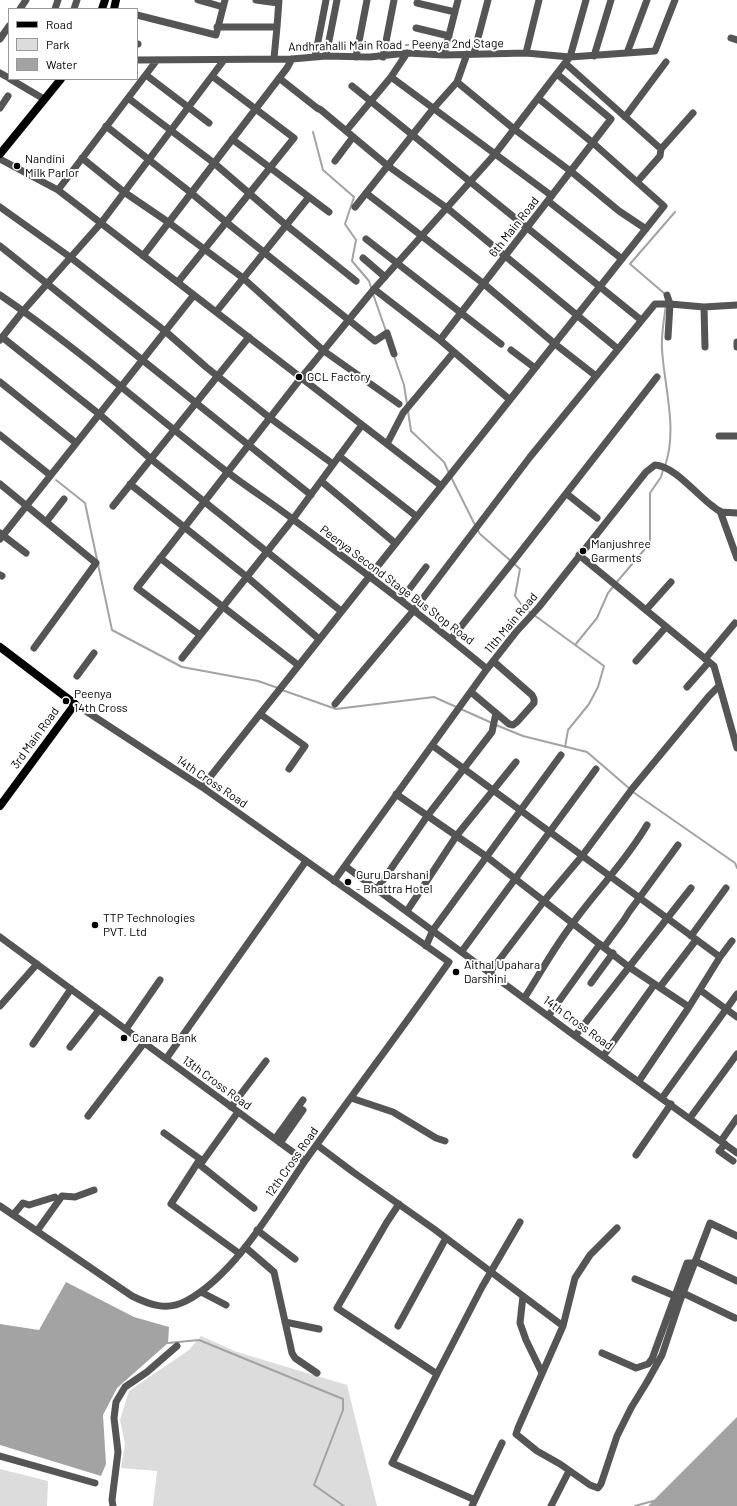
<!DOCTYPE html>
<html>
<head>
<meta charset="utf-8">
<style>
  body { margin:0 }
  #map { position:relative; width:737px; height:1506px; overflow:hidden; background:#fff; font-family:Barlow,sans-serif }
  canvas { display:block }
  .legend { position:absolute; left:8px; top:8px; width:130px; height:72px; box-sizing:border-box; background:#fff; border:1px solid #999; margin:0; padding:5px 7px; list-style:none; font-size:12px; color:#000 }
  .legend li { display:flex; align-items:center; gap:8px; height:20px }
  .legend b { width:20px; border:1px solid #999 }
</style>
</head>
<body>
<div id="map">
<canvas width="737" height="1506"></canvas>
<ul class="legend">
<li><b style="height:5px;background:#000"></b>Road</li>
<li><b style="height:11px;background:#dcdcdc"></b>Park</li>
<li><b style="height:11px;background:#a3a3a3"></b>Water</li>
</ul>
</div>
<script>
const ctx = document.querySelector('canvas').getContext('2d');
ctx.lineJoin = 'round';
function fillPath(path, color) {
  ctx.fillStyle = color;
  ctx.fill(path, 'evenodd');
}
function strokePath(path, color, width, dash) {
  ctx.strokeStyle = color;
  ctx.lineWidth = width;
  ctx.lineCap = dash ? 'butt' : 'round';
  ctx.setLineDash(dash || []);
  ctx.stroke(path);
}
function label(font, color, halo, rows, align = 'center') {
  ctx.font = font + ' Barlow,sans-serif';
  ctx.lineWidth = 4;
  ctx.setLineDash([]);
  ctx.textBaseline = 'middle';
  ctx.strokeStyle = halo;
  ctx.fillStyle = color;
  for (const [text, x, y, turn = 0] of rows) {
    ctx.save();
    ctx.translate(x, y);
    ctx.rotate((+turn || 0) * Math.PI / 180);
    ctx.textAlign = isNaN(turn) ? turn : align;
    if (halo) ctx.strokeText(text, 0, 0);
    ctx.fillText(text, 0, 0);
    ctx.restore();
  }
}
fillPath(new Path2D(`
  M201,1336l36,16 110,33 30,121h-224l4,-35 -36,-3 4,-24 -5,-24 9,-29 60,-41z
  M0,1469l48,12 -1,25h-47z`), '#dcdcdc');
fillPath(new Path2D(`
  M66,1282l68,35 35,10 -1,16 -51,45 -14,27 3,49 -5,12 -101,-31v-121l39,6z
  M737,1417v89h-89z`), '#a3a3a3');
strokePath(new Path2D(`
  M313,132l10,38 31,27 -9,27 11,16 -4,21 17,20 3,9
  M373,294l13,37
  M665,294l-35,-30 45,-52
  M394,356l10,29 3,19
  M408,411l3,20 33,31 5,11
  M665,466c13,-37 -1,-80 -3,-117 -1,-14 2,-30 4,-44
  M451,477l24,48
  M56,480l29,23 27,127 70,37 76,14 20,7
  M477,529l3,5 40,35 -5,27 9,12 7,5
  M616,583l34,-40v-50l11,-16 2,-7
  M534,615l70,51 -6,21 -9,17 -21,26 -3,17
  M575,645l22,-27 11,-25 5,-6
  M282,690l54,19 98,-12 58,26
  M496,725l27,11 64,16 43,37
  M633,792l102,71 2,5
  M168,1343l31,-3 144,59v11l-29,75 30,21
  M635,1506l18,-5`), '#a3a3a3', 2);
strokePath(new Path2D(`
  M198,0l25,7
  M256,0l22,3
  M417,3l38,9
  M20,9l6,-9
  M55,9l3,-9
  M74,9l3,-9
  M137,15l79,20 9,-35
  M217,27h60l-3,31
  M277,27l2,-27
  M416,28l33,8
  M731,38l6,2
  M0,39l9,-13
  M137,44h1
  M474,53l14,-53
  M526,53l13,-53
  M627,53l20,-53
  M467,54l-10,28 57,47 59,44 46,38 27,18
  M444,55l14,-55
  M326,56l11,-56
  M594,56l17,-56
  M315,57l11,-57
  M356,57l11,-57
  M383,57l11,-57
  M137,60l155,-1 34,-3 44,1 37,-4 37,2 82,-2 44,4 85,-6 20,-51
  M565,63l96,86 -1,7 -23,26
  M0,73l9,5
  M146,75l63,48
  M391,77l161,119
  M279,78l38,30 4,2 67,56 59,42 171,141
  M10,79l34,20
  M352,86l289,234
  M128,98l86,65 72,62 70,56
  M0,108l8,-12
  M625,117l41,-55
  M106,126l84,66 36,30 149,119 12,-8 7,21
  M346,131l45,-54 16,-24
  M661,149l32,-36
  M82,158l42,34 44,30 75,56 81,73 75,53
  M0,159l58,31 382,295
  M335,161l18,-24
  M58,190l99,-130
  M366,193l118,91 71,60 41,32
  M309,197l20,15
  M548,201l74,58
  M0,207l70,50 95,74 41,36 64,51 63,46
  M355,207l78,-98 24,-27
  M366,239l135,105
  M0,246l311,249
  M143,256l144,-188 5,-9
  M363,258l22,19
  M178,282l116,-144 -82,-62
  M374,289l66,51 69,59
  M0,295c79,54 151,118 226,176 22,17 46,32 68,49 65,48 130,97 193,149
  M667,295l3,9 34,3 33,-2
  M704,307l1,40
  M216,312l93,-115 -77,-58
  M2,337l97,77 52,45 190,152
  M0,340l23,-29 78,-88 123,-163
  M440,340l171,-221 -54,-45
  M737,347v-5
  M511,350l24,18
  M0,382l76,61
  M0,435l50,40
  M719,436h18
  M387,444l16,-31 51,-61
  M339,456l77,60
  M321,481l74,62
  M0,484l96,79 -62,85
  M130,484l117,93 72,62
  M567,494l30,24
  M113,506l136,-169
  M720,511l17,47
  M46,522l18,-23
  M0,533l26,20
  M0,539l194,-244
  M579,555l135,111 23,82
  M160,558l138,107
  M0,575l2,1
  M401,600l25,-33
  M646,610l25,-28
  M200,635l-63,-47 164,-210 73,-89 121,-135 70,-91 5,-6 16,-57
  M451,639l64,-80 142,-182
  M182,658l111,-139 69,-94
  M705,659l30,-36
  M636,661l30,-34
  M77,676l17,-23
  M687,687l22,-25
  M471,692l38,32 4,1 4,-3 17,-19v-4l-2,-4 -39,-34
  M335,704l79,-94 116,-153 125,-153h15l-2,33
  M260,714l45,32 -16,23
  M433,746l287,211
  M202,787l462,-581 -71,-63 -55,-45
  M396,794l91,63 142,110 60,40
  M345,866l230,170 162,117
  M334,881l153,-212 29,-37 23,-25 107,-135 9,-7c19,1 40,28 56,40 3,2 6,5 10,7 5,1 11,0 16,1
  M377,889l51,-74 64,-83 4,-19
  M407,911l50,-76 59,-73
  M691,936l35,-48
  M0,937l305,224
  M426,946l7,-16 128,-175
  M604,947l20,-27 5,-8 49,-67
  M462,951l134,-182
  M490,972l54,-71 38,-45 50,-67 77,-93 10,-10
  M591,983l22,-30
  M660,987l36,-47
  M700,990l37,27
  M525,997c16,-25 30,-51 48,-74 24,-33 53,-62 74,-98
  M0,1006l37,-42
  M549,1015l51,-71
  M126,1029l34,-49
  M575,1036l116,-148
  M33,1044l38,-55
  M70,1047l29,-37
  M604,1055l50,-70
  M166,1059l140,-198
  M639,1081l50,-74 31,-50 12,-16
  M351,1098l42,14 43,26 9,3
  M662,1098l75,-104
  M231,1107l35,-46
  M238,1112l-38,53 54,43
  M88,1116l56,-73
  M690,1118l47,-64
  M164,1133l36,26 -29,45 69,50
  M275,1139l28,-39
  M721,1141l16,-23
  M280,1143l23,-33
  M725,1144l-6,7 14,10
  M317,1145l36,27 81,57 89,67 -3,27 6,17 16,33
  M636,1155l35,-51
  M399,1204l-12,18 -50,86 100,66 45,-87 38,-65
  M0,1206l132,90c18,9 35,15 54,5 49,-26 88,-95 119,-140 47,-66 97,-132 144,-199l-247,-175 -127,-83
  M13,1215l10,-12 6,2 26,-8
  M617,1228l-27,27 -15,23 -12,48 -45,102 -2,6 21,17 23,13 30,21 8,3 3,-4 16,-48 14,-28 16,-26 15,-27 18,-54 30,-78 27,13
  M257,1230l38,29
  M37,1231l25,-35 13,1 19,-7
  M245,1247l29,25 18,81 3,5 22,15
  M695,1261l42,20
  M635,1279l40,17
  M201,1292l25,13
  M683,1293l52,25
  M523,1296l40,30
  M285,1322l34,7
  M398,1326l48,-88
  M602,1353l34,15 12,-4 4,-5 35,-96h7
  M437,1374l-45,89 83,37
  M0,1456l95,27
  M113,1506l-1,-6 6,-48 -4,-34 2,-16 9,-15 22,-15 30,-26
  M472,1506l30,-63
  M551,1506l18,-35`), '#555', 7);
strokePath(new Path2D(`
  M102,9l3,-9
  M114,9l2,-9
  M0,154l61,-75
  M0,647l75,57 -75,102`), '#000', 8);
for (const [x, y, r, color] of [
  [17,166,4,"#000"],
  [299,377,4,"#000"],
  [583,551,4,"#000"],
  [66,701,4,"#000"],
  [348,882,4,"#000"],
  [95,925,4,"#000"],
  [456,972,4,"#000"],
  [124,1038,4,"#000"]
]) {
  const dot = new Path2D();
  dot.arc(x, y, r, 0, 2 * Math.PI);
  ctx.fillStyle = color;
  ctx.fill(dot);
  strokePath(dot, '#fff', 1.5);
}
label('12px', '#000', '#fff', [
  ["Andhrahalli Main Road - Peenya 2nd Stage",396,45,-1],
  ["6th Main Road",514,227,-52],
  ["Peenya Second Stage Bus Stop Road",397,585,37],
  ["11th Main Road",511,623,-50],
  ["3rd Main Road",35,738,-54],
  ["14th Cross Road",212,782,34],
  ["14th Cross Road",578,1023,36],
  ["13th Cross Road",217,1083,36],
  ["12th Cross Road",292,1162,-55]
]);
label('12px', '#000', '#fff', [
  ["Nandini",25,159],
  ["Milk Parlor",25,173],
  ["GCL Factory",307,377],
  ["Manjushree",591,544],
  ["Garments",591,558],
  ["Peenya",74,694],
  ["14th Cross",74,708],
  ["Guru Darshani",356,875],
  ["- Bhattra Hotel",356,889],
  ["TTP Technologies",103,918],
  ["PVT. Ltd",103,932],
  ["Aithal Upahara",464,965],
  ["Darshini",464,979],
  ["Canara Bank",132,1038]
], 'left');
</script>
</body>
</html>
